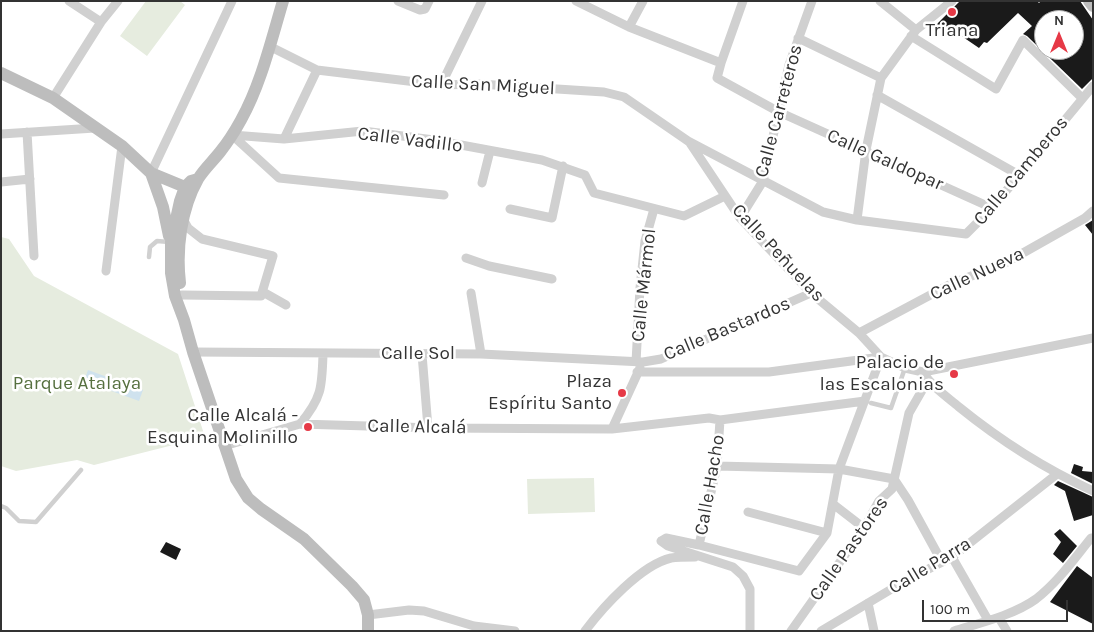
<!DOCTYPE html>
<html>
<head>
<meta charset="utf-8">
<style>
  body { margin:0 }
  #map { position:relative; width:1094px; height:632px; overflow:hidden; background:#fff; font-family:Karla,sans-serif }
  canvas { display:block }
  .frame { position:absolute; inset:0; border:2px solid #333; pointer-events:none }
  .north { position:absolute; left:1034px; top:10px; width:50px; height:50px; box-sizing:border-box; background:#fff; border:1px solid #adadad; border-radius:50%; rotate:0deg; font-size:14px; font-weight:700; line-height:20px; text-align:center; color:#333 }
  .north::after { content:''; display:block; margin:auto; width:18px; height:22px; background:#e63946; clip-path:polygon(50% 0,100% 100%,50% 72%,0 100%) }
  .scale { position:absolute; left:922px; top:600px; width:146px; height:22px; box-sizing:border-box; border:2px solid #333; border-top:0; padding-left:6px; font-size:15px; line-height:18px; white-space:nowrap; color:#333; -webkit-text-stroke:4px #fff; paint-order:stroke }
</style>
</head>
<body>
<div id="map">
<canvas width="1094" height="632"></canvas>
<div class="frame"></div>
<div class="north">N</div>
<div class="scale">100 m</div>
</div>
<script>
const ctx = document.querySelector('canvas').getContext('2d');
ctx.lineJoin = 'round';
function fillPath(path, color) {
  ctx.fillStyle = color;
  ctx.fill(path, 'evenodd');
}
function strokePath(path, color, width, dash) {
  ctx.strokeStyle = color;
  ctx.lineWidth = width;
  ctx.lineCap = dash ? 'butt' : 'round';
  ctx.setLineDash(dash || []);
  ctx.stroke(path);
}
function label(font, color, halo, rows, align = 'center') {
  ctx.font = font + ' Karla,sans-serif';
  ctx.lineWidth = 5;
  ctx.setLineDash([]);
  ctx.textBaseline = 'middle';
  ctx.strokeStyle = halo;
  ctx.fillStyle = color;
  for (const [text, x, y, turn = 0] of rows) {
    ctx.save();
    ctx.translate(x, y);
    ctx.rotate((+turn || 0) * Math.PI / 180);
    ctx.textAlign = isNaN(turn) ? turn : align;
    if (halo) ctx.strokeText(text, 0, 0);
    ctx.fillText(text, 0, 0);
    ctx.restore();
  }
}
fillPath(new Path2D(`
  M146,1h34l5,4 -38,51 -27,-20z
  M1,237l8,2 25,37 144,78 27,83 -111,28 -17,-5 -61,11 -15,-5z
  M594,478l1,34 -67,2 -1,-35z`), '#e6ecdf');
fillPath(new Path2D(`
  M88,370l55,20 -4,11 -55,-20z`), '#cfe2ee');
fillPath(new Path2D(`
  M960,1h77l2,2 2,-2h39l13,19v58l-11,11 -55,-53 -4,-2 9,-8 -14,-13 -31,30 -3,-1 -5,6 -19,-13 -2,3 -6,-3 -1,2 -16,-11zM1044,20h30v30h-30z
  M1093,220v15l-8,-10z
  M1074,464l9,3 -1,4 11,1v12l-22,-11z
  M1058,481l35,16v18l-19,6 -9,-30 -11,-6z
  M1060,529l17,17 -14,17 -10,-9 8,-12 -7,-8z
  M166,542l15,7 -5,11 -16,-8z
  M1077,566l16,12v46l-43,-22z`), '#1a1a1a');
strokePath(new Path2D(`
  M149,257l1,-10 7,-6 12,1
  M871,403l20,5 14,-40
  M1,506l5,2 13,13 17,1 45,-52`), '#d0d0d0', 4.5);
strokePath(new Path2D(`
  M69,1l32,21
  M398,1l22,9 5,-1 4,-8
  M576,1l53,26 92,36 -4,15 62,34 213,96
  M880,1l36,29
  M629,27l14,-26
  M911,36l85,53 27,-49 59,58
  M798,38l83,40
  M269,46l48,24 124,15 38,-1 125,8 20,5 64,44 135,71 34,8 109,14 26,-26 101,-122
  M721,63l22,-62
  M441,85l41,-84
  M877,95l142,80
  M53,98l48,-76 17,-21
  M27,132l7,124
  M1,134l94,-6
  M232,135l52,4 79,-8 71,9 108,20 43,15 9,18 90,23 41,-20
  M232,135l47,43 165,17
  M284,139l33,-69
  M690,143l50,75 71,75 48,40 22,24 24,11 18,4c9,15 23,24 36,35 42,34 84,61 134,84
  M151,173l81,-172
  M1,182l29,-3
  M482,183l8,-32
  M510,209l42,9 11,-52
  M740,218l23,-37 26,-116 23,-64
  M857,220l9,-70 15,-72 35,-48 36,-29
  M466,258l23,8 63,13
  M106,271l16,-125
  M263,292l23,13
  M471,293l10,61
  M182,295l79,1 12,-40 -71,-17 -14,-11 -5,-9
  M859,333l92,-49 56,-22 78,-44 8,-7
  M193,352l288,2 162,8 18,-3 150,-66
  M422,354l6,74
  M636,362l4,-74 5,-47 9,-32
  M637,372h132l112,-15
  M923,372l170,-34
  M720,420l-3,46 -18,79 100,26 28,-38 12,-64 42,-112
  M300,424c22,-26 22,-37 23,-70
  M612,429l28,-61
  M224,446l76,-22 135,4 177,1 97,-11 11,2 145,-19
  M717,466l122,3 55,10 14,21 34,62
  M833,504l31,24
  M748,512l79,21
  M661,541l7,5 65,21 10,9 7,13v42
  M661,541l5,-3 33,7
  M952,557l36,63
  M868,603l6,28
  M368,615l41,-5 15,1 50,15 41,5
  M999,618l8,13
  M585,631c18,-24 56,-66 86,-73 7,-1 16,-1 24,-1
  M791,631l73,-103 15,-27 13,-12 17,-76 19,-33
  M821,631l84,-50 47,-24 105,-83
  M954,631c26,-8 60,-16 82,-32 22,-17 38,-40 55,-61h2`), '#d0d0d0', 9);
strokePath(new Path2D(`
  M1089,1l4,5
  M1,73l52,25 69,48 29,27 34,14
  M151,173l12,34 6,29
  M198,179l-7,2 -6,6 -5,14 -9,41v31l4,23 9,24 9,32 43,127 12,19 13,11 43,30 48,47 12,14 4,15v16
  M180,283c-4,-34 1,-74 18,-104 6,-10 15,-18 22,-27 8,-10 15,-21 21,-32 20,-36 30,-79 42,-119`), '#bdbdbd', 12);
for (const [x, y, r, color] of [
  [952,12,5,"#e63946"],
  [954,374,5,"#e63946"],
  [622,393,5,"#e63946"],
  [308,427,5,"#e63946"]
]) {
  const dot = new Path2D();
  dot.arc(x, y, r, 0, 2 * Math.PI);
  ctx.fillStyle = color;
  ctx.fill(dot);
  strokePath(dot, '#fff', 2);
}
label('19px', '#333', '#fff', [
  ["Triana",952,31,"center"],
  ["Palacio de",944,363],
  ["las Escalonias",944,385],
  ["Plaza",612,382],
  ["Espíritu Santo",612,404],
  ["Calle Alcalá -",298,416],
  ["Esquina Molinillo",298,438]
], 'right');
label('19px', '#333', '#fff', [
  ["Calle San Miguel",483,85,3],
  ["Calle Carreteros",779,111,-75],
  ["Calle Vadillo",410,140,7],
  ["Calle Galdopar",885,160,24],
  ["Calle Camberos",1021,171,-50],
  ["Calle Peñuelas",778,253,47],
  ["Calle Nueva",977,274,-25],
  ["Calle Mármol",644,285,-84],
  ["Calle Bastardos",727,329,-23],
  ["Calle Sol",418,354],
  ["Calle Alcalá",417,427,1],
  ["Calle Hacho",710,485,-80],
  ["Calle Pastores",849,549,-55],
  ["Calle Parra",930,566,-31]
]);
label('19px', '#56703f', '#fff', [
  ["Parque Atalaya",77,384]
]);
</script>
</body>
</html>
